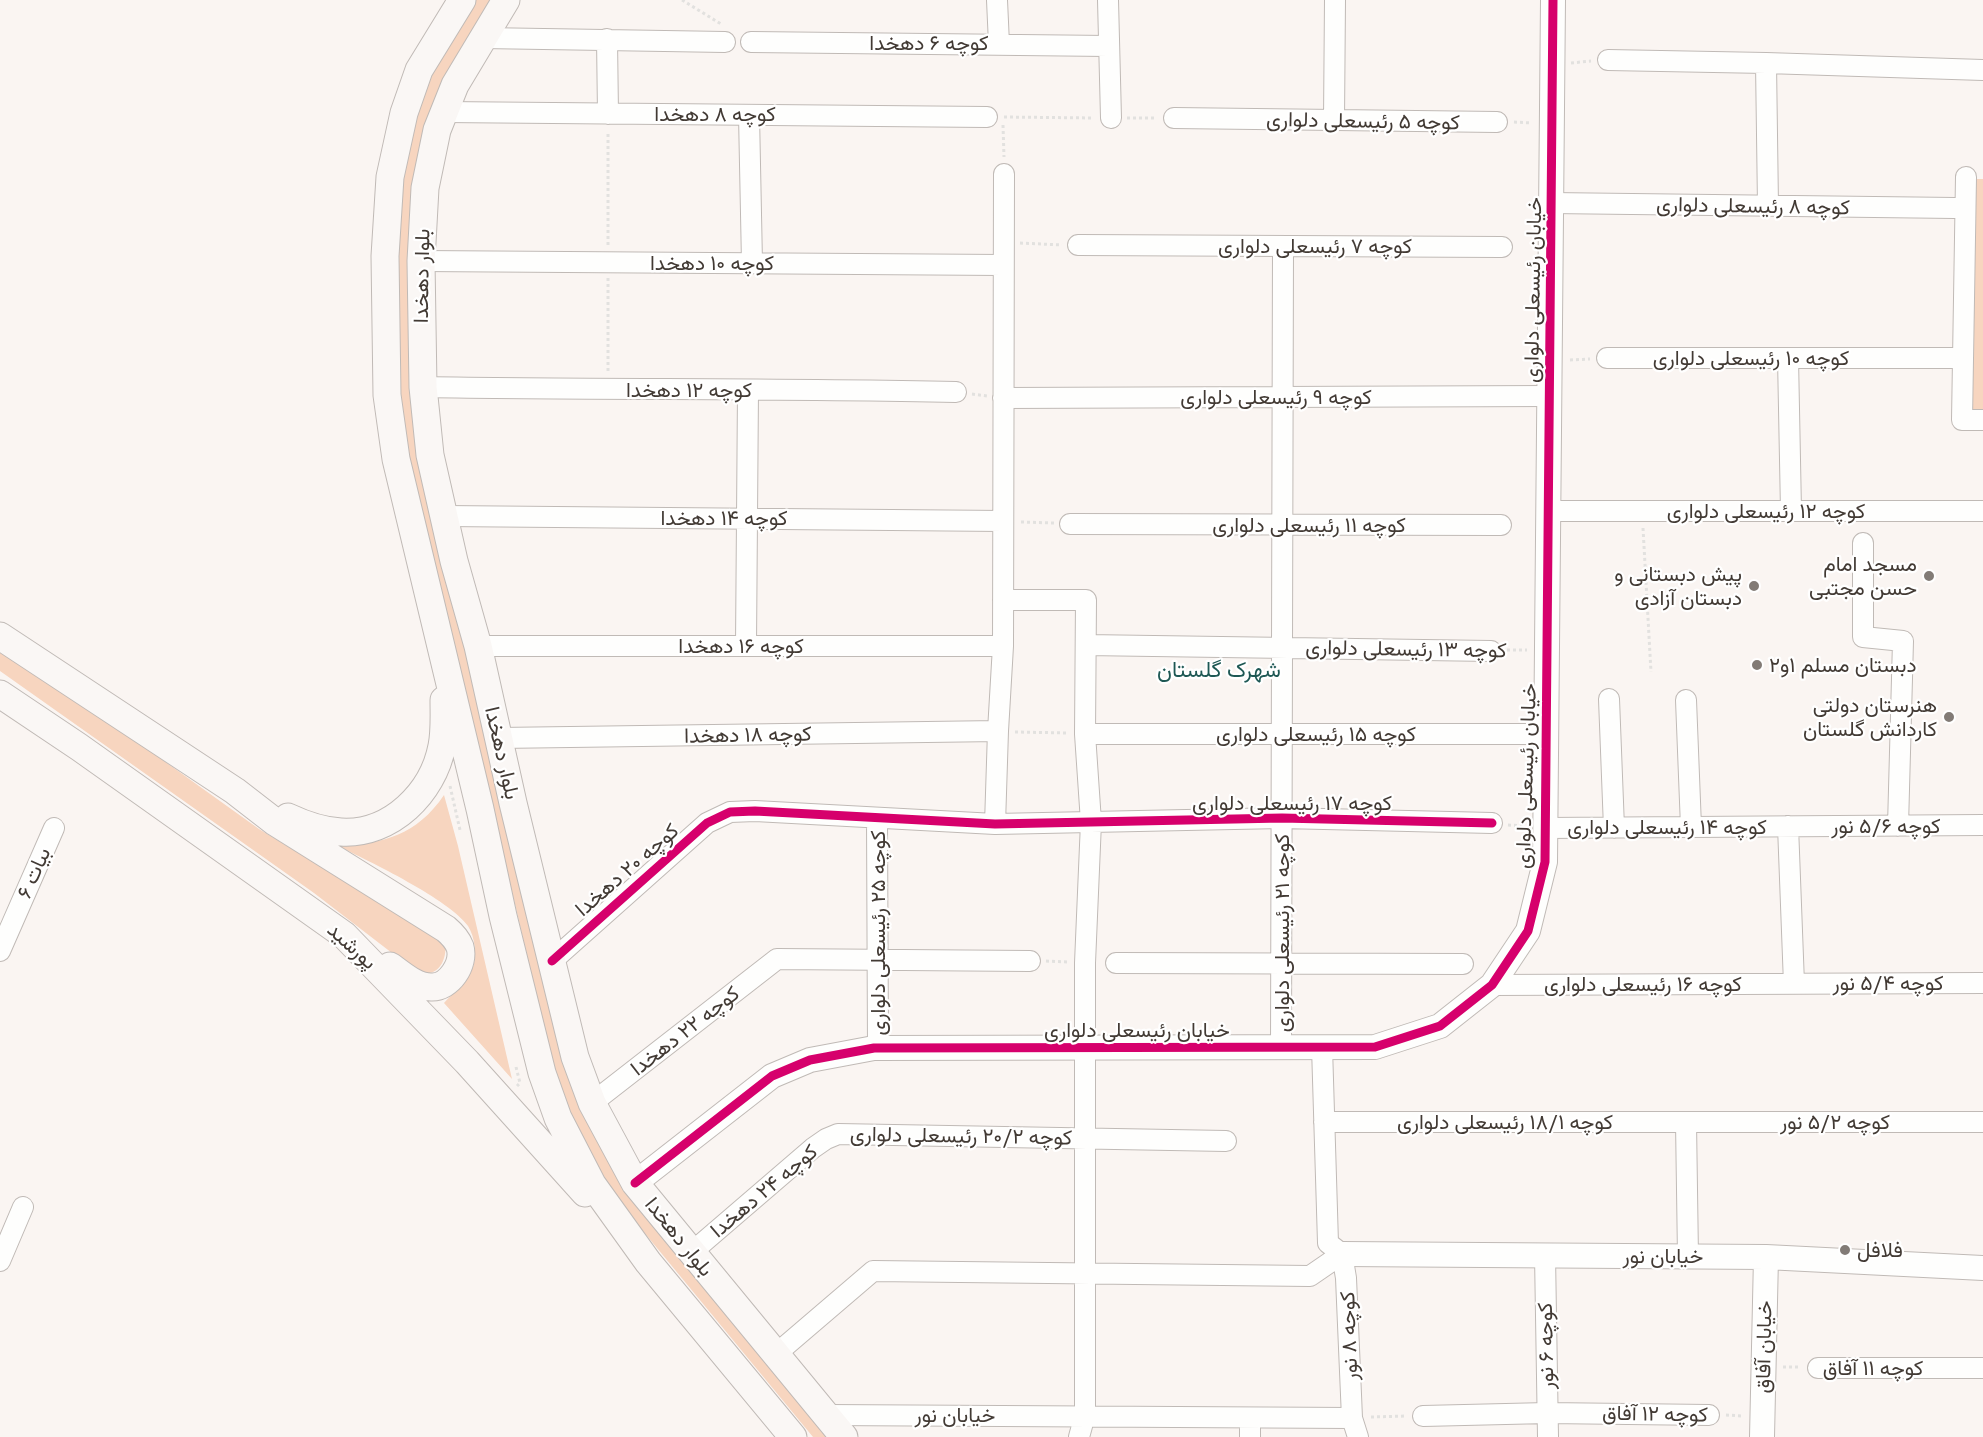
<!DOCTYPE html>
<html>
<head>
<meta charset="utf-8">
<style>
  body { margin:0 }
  canvas { display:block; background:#faf5f2 }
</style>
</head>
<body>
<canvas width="1983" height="1437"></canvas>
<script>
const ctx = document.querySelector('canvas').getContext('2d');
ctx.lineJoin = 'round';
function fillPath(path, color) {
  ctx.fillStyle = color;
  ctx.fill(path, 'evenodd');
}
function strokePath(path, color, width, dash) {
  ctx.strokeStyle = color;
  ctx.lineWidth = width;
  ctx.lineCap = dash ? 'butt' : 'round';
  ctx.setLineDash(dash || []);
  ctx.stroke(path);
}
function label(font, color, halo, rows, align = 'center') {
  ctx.font = font + ' "Golos Text",Vazirmatn,sans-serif';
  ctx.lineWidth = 4.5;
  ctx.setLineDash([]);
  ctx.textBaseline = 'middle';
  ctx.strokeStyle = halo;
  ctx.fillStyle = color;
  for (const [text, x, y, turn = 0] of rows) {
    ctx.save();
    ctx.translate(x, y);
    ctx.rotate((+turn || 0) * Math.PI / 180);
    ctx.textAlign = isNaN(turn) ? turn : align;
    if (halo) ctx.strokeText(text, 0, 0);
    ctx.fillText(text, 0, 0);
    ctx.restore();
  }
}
fillPath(new Path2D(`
  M473,0h20l-27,47 -55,259 171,800 249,331h-18l-175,-212 -35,-45 -29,-55 -22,-64 -151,-640 -3,-102 2,-129 13,-63 17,-48 13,-28z
  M1972,179h11v234h-11z
  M0,646l79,54 180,129 186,113c3,17 -7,38 -27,29 -5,-1 -9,-6 -13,-8l-91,-70 -314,-222z
  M444,795l14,51 54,233 -68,-76c10,-11 24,-22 29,-36 4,-12 2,-30 -5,-41 -18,-26 -99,-65 -130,-80 45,-2 79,-11 106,-51z`), '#f7d5bf');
const minor = new Path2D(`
  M997,0l2,44
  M1108,0l3,118
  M483,38l242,4
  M607,39l1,75
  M751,42l357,4
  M1608,60l158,3 217,7
  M1766,63l2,143
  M444,112l543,5
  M749,115l3,148
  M1174,118l323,4
  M1334,120l1,-120
  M1966,177l-4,243h21
  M1551,203l404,5
  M1078,245l424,2
  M421,261l582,4
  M1607,358h346
  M1788,358l3,153
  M423,387c177,3 355,1 533,5
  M1003,398l547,-2
  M1548,511h435
  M444,516l559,5
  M1070,524l431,1
  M1863,543v94l40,4 -5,185
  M1003,600h83l-1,134 6,88 -6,141v452l-6,22
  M746,645l2,-255
  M1086,645l405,6
  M478,646h525
  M1609,699l5,129
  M1686,700l5,127
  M1085,734h461
  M499,738l499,-7
  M877,818l1,230
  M995,824l3,-93 5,-85 1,-472
  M1788,826l6,158
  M1545,828l438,-3
  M0,951l54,-123
  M552,961l155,-138 23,-11 25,-1 240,13 287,-6 210,5
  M1116,963l347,1
  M1492,985l491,-2
  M1281,1047l2,-801
  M1322,1047l6,196 14,11
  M592,1103l185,-144 253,2
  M1324,1122h659
  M1686,1122l2,135
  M692,1252l121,-104 13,-9 12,-5 388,7
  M1342,1254l4,24 6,140 6,19
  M1545,1255l3,182
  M0,1261l23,-54
  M776,1354l97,-83 437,5 32,-22
  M1818,1368h165
  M825,1415l527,3
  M1423,1416l124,-3 162,2
  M1250,1418v19`);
const tertiary = new Path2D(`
  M635,1183l137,-107 38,-16 64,-12 501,-1 65,-21 52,-41 36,-54 17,-69 8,-862
  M1342,1254l424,3 217,11
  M1762,1437l4,-180`);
const secondary = new Path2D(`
  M462,0l-43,70 -15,43 -14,64 -5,79 2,139 9,64 84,350 23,107 39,157 16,45 34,66 56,78 145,175
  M506,0l-51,85 -18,45 -12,58 -4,73 2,126 7,68 24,106 24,85 35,157 62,254 17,46 43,80 209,254
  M0,636l235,155 40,31 171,107c6,5 11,10 14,18 5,17 -11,41 -29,40 -16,0 -29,-13 -41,-21
  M0,694l79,53 265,188 123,127 118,131
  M288,817c17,8 34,14 53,15 50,3 92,-39 101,-86 3,-15 2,-31 2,-46`);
strokePath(minor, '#c0bab6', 22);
strokePath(tertiary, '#c0bab6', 26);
strokePath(secondary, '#c0bab6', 29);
strokePath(new Path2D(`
  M682,0l39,24
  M1571,63l20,-2
  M1004,117l90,1
  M1127,118h30
  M1514,122l18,1
  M1003,125l1,32
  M1020,243l42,2
  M608,245v-114
  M608,278v93
  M1570,360l20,-1
  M972,394l15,2
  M1021,522l33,1
  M1643,528l8,144
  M1507,650h20
  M1015,732l54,1
  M450,786l10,44
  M1508,825l18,1
  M1046,961l21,1
  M516,1067l4,16 -3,3
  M1783,1367h18
  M1726,1415l17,1
  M1371,1417l35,-1`), '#e2e1df', 3, [3, 3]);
strokePath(minor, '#fefefd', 20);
strokePath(tertiary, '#fefefd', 24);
strokePath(secondary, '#faf7f5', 27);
strokePath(new Path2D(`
  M552,961l155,-138 23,-11 25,-1 240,13 287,-6 210,5
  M635,1183l137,-107 38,-16 64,-12 501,-1 65,-21 52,-41 36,-54 17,-69 8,-862`), '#d6006c', 9);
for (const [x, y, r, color] of [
  [1929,576,6,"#827b76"],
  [1754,586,6,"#827b76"],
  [1757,665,6,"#827b76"],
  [1949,717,6,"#827b76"],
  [1845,1250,6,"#827b76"]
]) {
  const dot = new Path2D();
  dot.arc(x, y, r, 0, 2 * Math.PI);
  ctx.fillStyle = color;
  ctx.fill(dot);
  strokePath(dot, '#fff', 2);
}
label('21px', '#423a34', '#fff', [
  ["کوچه ۶ دهخدا",929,43],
  ["کوچه ۸ دهخدا",715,114],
  ["کوچه ۵ رئیسعلی دلواری",1363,121,1],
  ["کوچه ۸ رئیسعلی دلواری",1753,206,1],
  ["کوچه ۷ رئیسعلی دلواری",1315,246],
  ["کوچه ۱۰ دهخدا",712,263],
  ["بلوار دهخدا",422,276,-89],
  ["خیابان رئیسعلی دلواری",1533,290,-89],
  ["کوچه ۱۰ رئیسعلی دلواری",1751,358],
  ["کوچه ۱۲ دهخدا",689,390],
  ["کوچه ۹ رئیسعلی دلواری",1276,397],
  ["کوچه ۱۲ رئیسعلی دلواری",1766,511],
  ["کوچه ۱۴ دهخدا",724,518],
  ["کوچه ۱۱ رئیسعلی دلواری",1309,525],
  ["کوچه ۱۶ دهخدا",741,646],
  ["کوچه ۱۳ رئیسعلی دلواری",1406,649,1],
  ["کوچه ۱۵ رئیسعلی دلواری",1316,734],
  ["کوچه ۱۸ دهخدا",748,735,-1],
  ["بلوار دهخدا",502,753,77],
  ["خیابان رئیسعلی دلواری",1526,776,-88],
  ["کوچه ۱۷ رئیسعلی دلواری",1292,803],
  ["کوچه ۵/۶ نور",1886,826],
  ["کوچه ۱۴ رئیسعلی دلواری",1667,827],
  ["کوچه ۲۰ دهخدا",627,870,-41],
  ["بیات ۶",34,873,-66],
  ["کوچه ۲۵ رئیسعلی دلواری",878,933,-90],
  ["کوچه ۲۱ رئیسعلی دلواری",1282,933,-90],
  ["پورشید",352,946,42],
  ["کوچه ۵/۴ نور",1888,983],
  ["کوچه ۱۶ رئیسعلی دلواری",1643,984],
  ["خیابان رئیسعلی دلواری",1137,1030],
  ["کوچه ۲۲ دهخدا",685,1031,-38],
  ["کوچه ۱۸/۱ رئیسعلی دلواری",1505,1122],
  ["کوچه ۵/۲ نور",1835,1122],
  ["کوچه ۲۰/۲ رئیسعلی دلواری",961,1136,1],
  ["کوچه ۲۴ دهخدا",764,1191,-40],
  ["بلوار دهخدا",679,1237,51],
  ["خیابان نور",1663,1256],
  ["کوچه ۸ نور",1349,1336,-92],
  ["کوچه ۶ نور",1546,1346,-91],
  ["خیابان آفاق",1764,1347,-89],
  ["کوچه ۱۱ آفاق",1873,1368],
  ["کوچه ۱۲ آفاق",1655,1414,1],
  ["خیابان نور",955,1415]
]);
label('21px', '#423a34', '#fff', [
  ["مسجد امام",1917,564],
  ["حسن مجتبی",1917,588],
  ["پیش دبستانی و",1742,574],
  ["دبستان آزادی",1742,598],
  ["دبستان مسلم ۱و۲",1769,665,"left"],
  ["هنرستان دولتی",1937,705],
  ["کاردانش گلستان",1937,729],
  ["فلافل",1857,1250,"left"]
], 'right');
label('22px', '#1e5854', '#fff', [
  ["شهرک گلستان",1219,670]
]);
</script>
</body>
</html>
